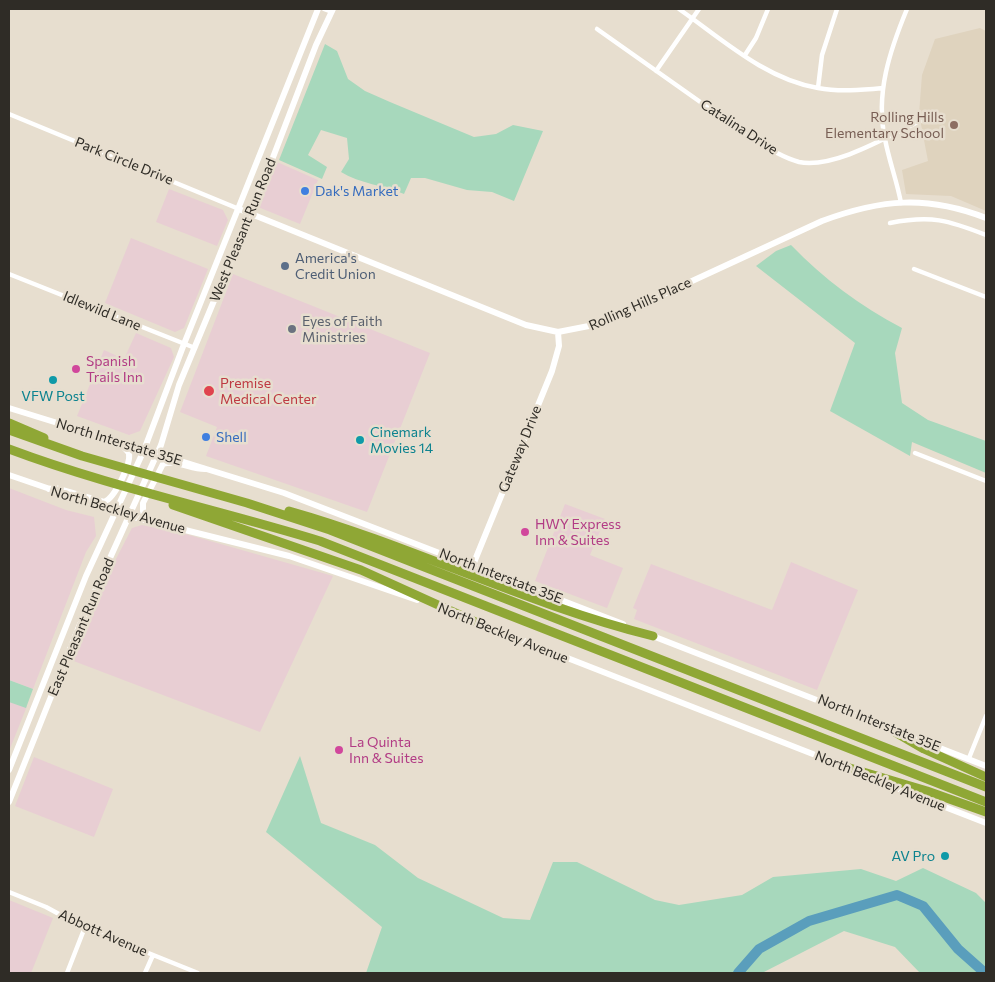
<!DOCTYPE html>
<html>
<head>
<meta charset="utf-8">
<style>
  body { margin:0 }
  #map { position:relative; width:995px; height:982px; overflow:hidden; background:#e7decf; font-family:Commissioner,sans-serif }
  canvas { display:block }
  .frame { position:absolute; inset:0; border:10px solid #2f2c26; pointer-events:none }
</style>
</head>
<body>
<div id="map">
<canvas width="995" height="982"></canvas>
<div class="frame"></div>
</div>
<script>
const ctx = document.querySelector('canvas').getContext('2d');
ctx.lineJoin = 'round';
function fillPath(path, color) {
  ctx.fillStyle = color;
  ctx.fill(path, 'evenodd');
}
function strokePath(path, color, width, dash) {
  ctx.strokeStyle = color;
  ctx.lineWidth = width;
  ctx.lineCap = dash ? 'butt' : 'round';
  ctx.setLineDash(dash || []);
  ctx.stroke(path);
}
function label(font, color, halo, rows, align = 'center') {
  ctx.font = font + ' Commissioner,sans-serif';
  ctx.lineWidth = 5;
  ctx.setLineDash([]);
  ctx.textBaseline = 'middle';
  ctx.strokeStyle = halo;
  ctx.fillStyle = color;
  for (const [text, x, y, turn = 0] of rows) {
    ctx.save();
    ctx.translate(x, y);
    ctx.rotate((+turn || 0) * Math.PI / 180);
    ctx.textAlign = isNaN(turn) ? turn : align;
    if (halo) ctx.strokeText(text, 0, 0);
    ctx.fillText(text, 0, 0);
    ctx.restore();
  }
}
fillPath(new Path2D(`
  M277,162l41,18 -18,44 -42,-17z
  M169,189l54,21 5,10 -11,26 -61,-24z
  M131,238l77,31 -24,59 -9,4 -70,-29z
  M233,274l197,79 -63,159 -161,-56 11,-29 -37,-15z
  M136,333l35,15 3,9 -34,74 -11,4 -52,-19 27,-66 20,9z
  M9,488l57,22 28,7 2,19 -10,16 -53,137 -24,-9z
  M565,504l40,15 -15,36 33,13 -16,40 -72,-27z
  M142,525l47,10 144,41 -73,156 -189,-72 21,-54 25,-49 15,-29z
  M791,562l67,28 -41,100 -183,-71 3,-9 -4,-2 18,-44 121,46z
  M9,701l18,5 -18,45z
  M34,757l79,32 -19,48 -79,-31z
  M9,900l44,18 -22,55h-22z`), '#e8ced3');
fillPath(new Path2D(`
  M980,28l6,3v180l-35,-15 -45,-2 -4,-24 26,-9 -9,-47 3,-39 13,-36z`), '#dfd3be');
fillPath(new Path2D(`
  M325,44l12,7 11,28 17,12 25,11 84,35 22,-3 17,-9 30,6 -29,70 -22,-9 -25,-2 -42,-12h-14l-7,16c-20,-9 -44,-10 -63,-22l8,-13 -2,-21 -26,-8 -13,25 19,12 -5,12 -43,-19z
  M791,245c33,34 69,61 111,83l-7,25 7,50 26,17 58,21v32l-74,-31 -2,14 -80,-45 25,-68 -99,-77 20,-15z
  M9,680l24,9 -7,19 -17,-6z
  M300,756l21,67 54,22 43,33 85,40 27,2 23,-58h24l78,38 24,5 63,-10 31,-18 88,-8 35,12 27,-13 53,25 10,10v70h-66l-25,-26 -51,-16 -82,42h-396l16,-46 -116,-95z`), '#a7d8bc');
strokePath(new Path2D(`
  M738,973l21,-24 50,-28 88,-26 26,11 35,43 27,24`), '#5a9ebc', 10);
strokePath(new Path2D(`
  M324,9l8,3
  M679,9c43,30 86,70 139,79 21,4 44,2 65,0
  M597,29l150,106c17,10 33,22 52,27 36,7 91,-27 123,-42
  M745,55l11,-17 12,-29
  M656,71l43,-62
  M818,88l4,-33 15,-46
  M9,114l230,95
  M901,203c-4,-22 -12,-42 -16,-64 -10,-45 5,-89 22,-130
  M890,223c41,-8 58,-3 96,12
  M914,269l72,28
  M9,274l186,74
  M915,453l71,28
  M969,758l17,-42
  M9,892l37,15 35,19 117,47
  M67,973l18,-46
  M145,973l8,-18`), '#fff', 4.5);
strokePath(new Path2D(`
  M239,209l287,116 32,7 41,-8 223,-103c59,-22 105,-26 164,-3
  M9,408l275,85 339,131
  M9,475l120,41 160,40 128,44
  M49,489l6,-1 49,14c11,-4 27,-38 25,-49l-8,-9
  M151,521l-8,-9v-9l20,-39c13,-5 29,6 43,5
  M473,565l79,-194 7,-25 -1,-14
  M478,623l368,144
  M650,635l336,131
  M9,770l77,-194 58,-126 40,-106 134,-335
  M873,779l113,44
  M9,802l69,-173 83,-184 18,-60 88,-212 49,-128 17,-36`), '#fff', 6);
strokePath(new Path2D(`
  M9,423l35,15
  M9,430l73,26 165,47 83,27 656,257
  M9,449c101,38 207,60 311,92l666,261
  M173,505l188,65 119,54
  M289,511c124,35 239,94 364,125
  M895,732l29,17 62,28
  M843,766l84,25 59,21`), '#8fa735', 9);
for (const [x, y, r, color] of [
  [954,125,5,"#8d6e63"],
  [305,191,5,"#3f7fe0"],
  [285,266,5,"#5c6f8a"],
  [292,329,5,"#6b7280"],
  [76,369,5,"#d1479c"],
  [53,380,5,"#0f9aa8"],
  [209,391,6,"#e0444e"],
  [206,437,5,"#3f7fe0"],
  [360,440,5,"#0f9aa8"],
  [525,532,5,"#d1479c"],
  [339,750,5,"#d1479c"],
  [945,856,5,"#0f9aa8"]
]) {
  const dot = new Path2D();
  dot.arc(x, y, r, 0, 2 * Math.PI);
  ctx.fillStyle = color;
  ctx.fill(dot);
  strokePath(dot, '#e7decf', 2);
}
label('14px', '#785e54', '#e7decf', [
  ["Rolling Hills",944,117],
  ["Elementary School",944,133]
], 'right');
label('14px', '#2f2c26', '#e7decf', [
  ["Catalina Drive",739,127,33],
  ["Park Circle Drive",124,161,22],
  ["West Pleasant Run Road",243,230,-68],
  ["Rolling Hills Place",640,304,-24],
  ["Idlewild Lane",102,311,22],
  ["North Interstate 35E",119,442,17],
  ["Gateway Drive",520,449,-68],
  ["North Beckley Avenue",118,510,16],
  ["North Interstate 35E",501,576,21],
  ["East Pleasant Run Road",81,627,-67],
  ["North Beckley Avenue",503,633,22],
  ["North Interstate 35E",879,723,22],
  ["North Beckley Avenue",880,781,22],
  ["Abbott Avenue",103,933,24]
]);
label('14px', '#366cbe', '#e7decf', [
  ["Dak's Market",315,191],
  ["Shell",216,437]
], 'left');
label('14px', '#4e5e75', '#e7decf', [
  ["America's",295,258],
  ["Credit Union",295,274]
], 'left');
label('14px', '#5b616d', '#e7decf', [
  ["Eyes of Faith",302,321],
  ["Ministries",302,337]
], 'left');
label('14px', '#b23c85', '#e7decf', [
  ["Spanish",86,361],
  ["Trails Inn",86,377],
  ["HWY Express",535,524],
  ["Inn & Suites",535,540],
  ["La Quinta",349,742],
  ["Inn & Suites",349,758]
], 'left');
label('14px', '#be3a42', '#e7decf', [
  ["Premise",220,383],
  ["Medical Center",220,399]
], 'left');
label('14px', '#0d838f', '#e7decf', [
  ["VFW Post",53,396],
  ["Cinemark",370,432,"left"],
  ["Movies 14",370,448,"left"],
  ["AV Pro",935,856,"right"]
]);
</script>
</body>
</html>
